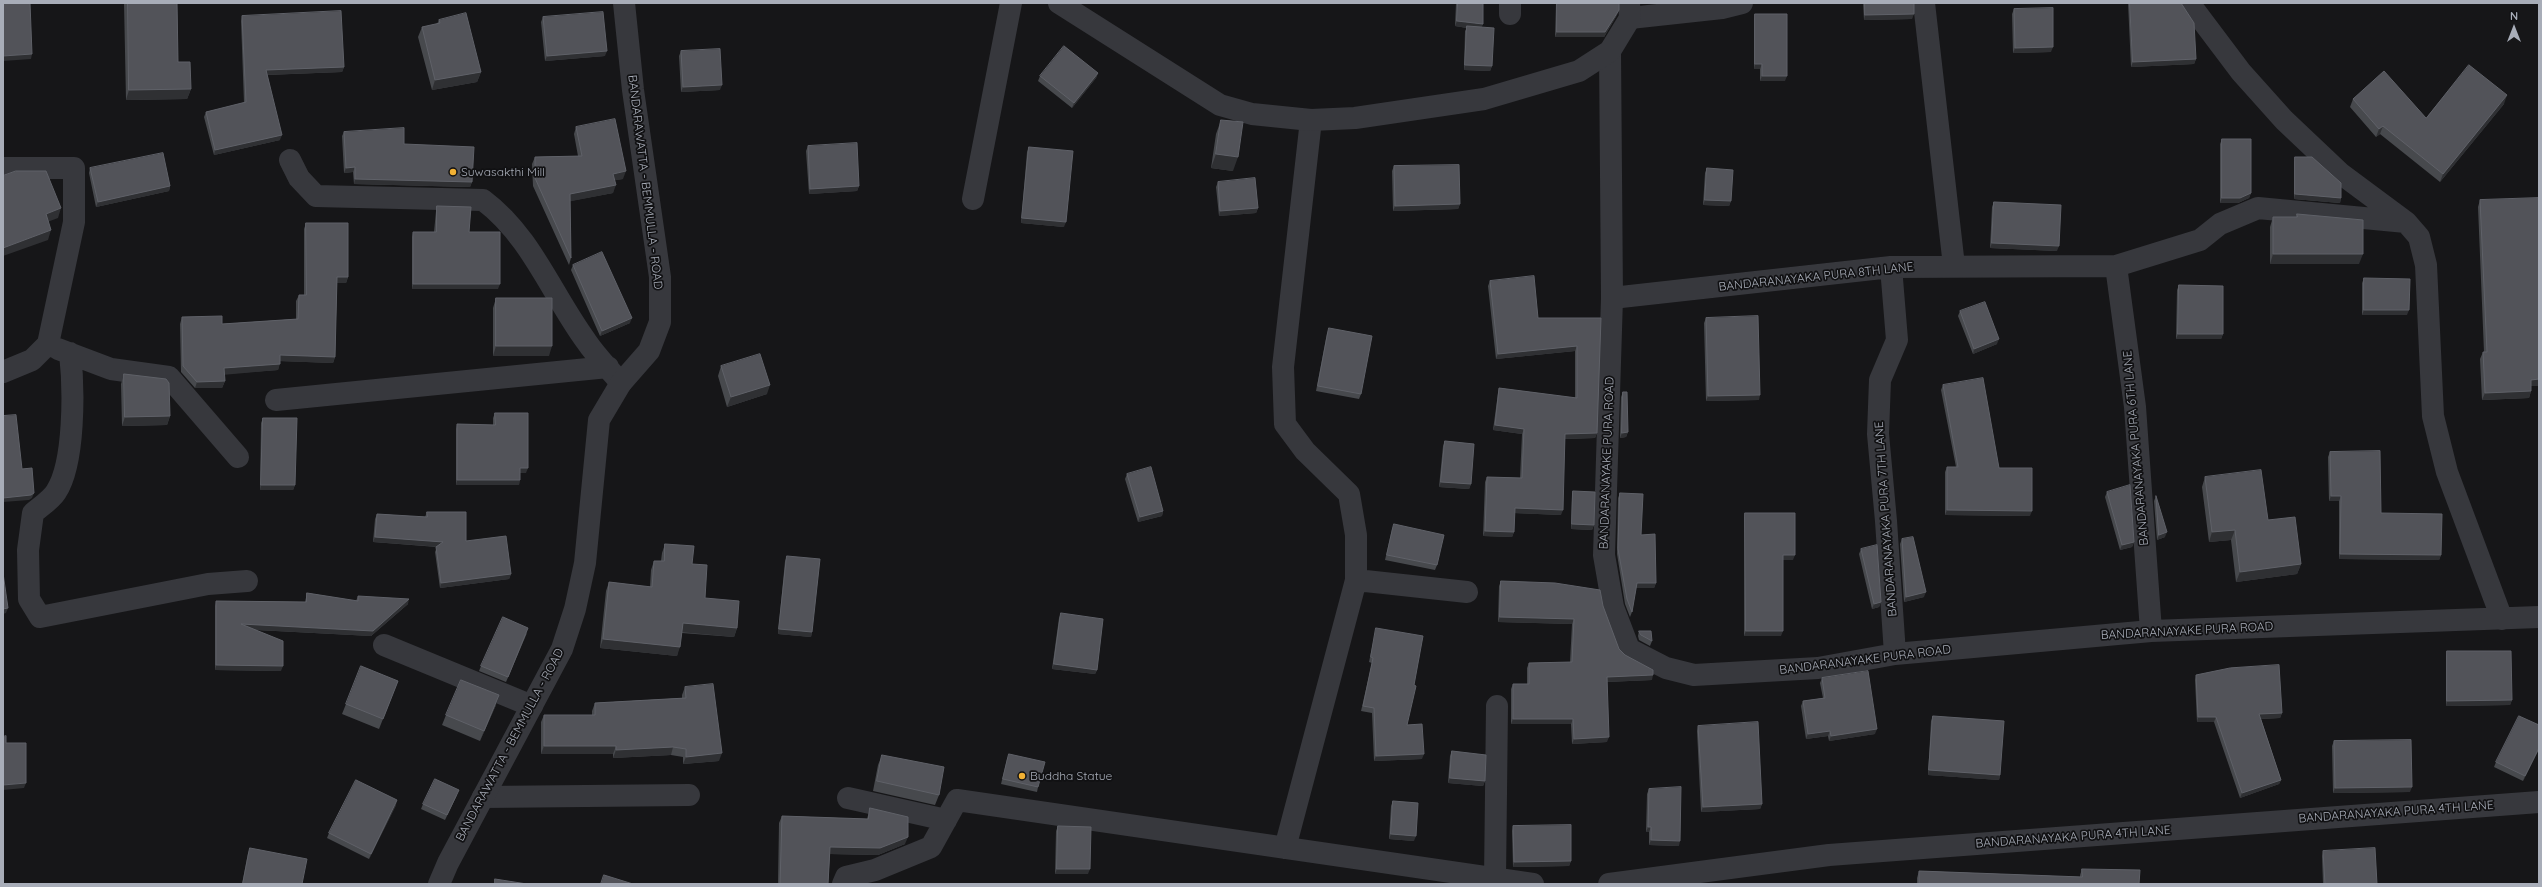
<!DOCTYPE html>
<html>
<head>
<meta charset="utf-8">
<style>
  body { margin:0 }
  #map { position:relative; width:2542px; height:887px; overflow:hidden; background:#161618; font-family:Quicksand,sans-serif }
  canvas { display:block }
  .frame { position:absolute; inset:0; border:4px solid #a8adb8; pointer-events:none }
  .north { position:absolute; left:2494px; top:8px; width:40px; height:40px; -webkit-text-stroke:3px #111113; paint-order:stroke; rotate:0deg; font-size:11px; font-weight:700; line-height:16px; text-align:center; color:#a8adb8 }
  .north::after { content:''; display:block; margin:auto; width:14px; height:18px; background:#a8adb8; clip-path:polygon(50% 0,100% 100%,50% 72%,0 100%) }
</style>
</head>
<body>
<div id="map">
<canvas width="2542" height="887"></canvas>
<div class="frame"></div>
<div class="north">N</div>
</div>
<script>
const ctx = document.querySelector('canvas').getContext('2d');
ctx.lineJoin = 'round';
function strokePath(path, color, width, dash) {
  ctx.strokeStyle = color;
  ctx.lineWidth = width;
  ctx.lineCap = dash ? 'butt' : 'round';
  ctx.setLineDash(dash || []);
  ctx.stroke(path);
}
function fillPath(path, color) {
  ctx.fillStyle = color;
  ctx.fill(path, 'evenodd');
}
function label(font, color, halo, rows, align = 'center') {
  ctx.font = font + ' Quicksand,sans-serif';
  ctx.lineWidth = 3.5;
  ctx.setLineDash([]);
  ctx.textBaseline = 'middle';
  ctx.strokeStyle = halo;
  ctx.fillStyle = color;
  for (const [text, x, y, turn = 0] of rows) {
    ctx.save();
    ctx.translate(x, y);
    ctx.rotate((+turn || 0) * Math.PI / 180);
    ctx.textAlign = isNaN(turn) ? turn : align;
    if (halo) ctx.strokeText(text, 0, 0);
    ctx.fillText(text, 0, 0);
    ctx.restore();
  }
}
strokePath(new Path2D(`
  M1924,3l30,263
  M2189,3l52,69 43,48 56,53 66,49 13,15 7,28 7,151 14,56 55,147
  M1510,14v-11
  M1630,18l92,-10 20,-5
  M1610,51l2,247 -8,257 9,52 16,42 37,19 28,7 124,-7 77,-14 256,-23 388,-14
  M290,160l9,18 17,18 167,4c48,36 68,93 103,141 10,15 23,28 35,42
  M3,168h71v54l-26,122 -16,16 -29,12
  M973,199l38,-196
  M2116,266l19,141 16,224
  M1891,267l6,73 -17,40 -2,54 8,87 9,133
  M1612,298l279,-31 225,-1 84,-26 20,-16 38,-16 148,14
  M58,349l53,20 58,8 69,80
  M70,353c4,35 5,110 -14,139 -5,8 -16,15 -23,21l-5,37 1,49 11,18 168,-33 39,-3
  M276,400l332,-33
  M1356,580l111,12
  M384,645l148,61
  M483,797l206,-2
  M848,798l98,22
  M1285,848l71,-268v-45l-7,-41 -44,-43 -20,-27 -2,-57 28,-247
  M1495,879l2,-173
  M843,884l3,-7 29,-7 56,-23 26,-47 576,84
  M1609,884l220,-29 710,-53`), '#37383d', 22);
strokePath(new Path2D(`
  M1059,3l161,102 32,9 59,6 44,-2 129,-19 95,-28 31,-20 20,-33 -1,-15
  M439,884l9,-21 114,-214 13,-40 10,-46 14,-143 22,-37 28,-32 11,-29v-45l-27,-187 -9,-87`), '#37383d', 22);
fillPath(new Path2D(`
  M124,3h53l1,59 13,27 -4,10 -61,1z
  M1456,3h27v21l-2,3 11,39 -2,5 -26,-1 1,-39 2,-3 -12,-2z
  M1556,3h63l-2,12 -13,22h-49z
  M1863,3h51l-2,16 -48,1z
  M2128,3h53l15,56 -2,5 -63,3z
  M2014,9l37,43 -38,1 -1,-39z
  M1755,14l30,67h-25v-12h-6v-50z
  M242,16l102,51 -2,5 -75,3 13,65 -66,15 -10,-38 2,-5 38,-9 -3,-82z
  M543,17l62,39 -60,5 -4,-39z
  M439,20l42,52 -4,10 -45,8 -14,-53 4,-10 15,-3z
  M681,51l39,39 -39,2 -2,-36z
  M1098,73l-2,5 -24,30 -34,-27 2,-5z
  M2353,99l73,19 78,-14 -64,78 -60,-48 -4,3 -26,-30z
  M1221,120l12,51 -22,-3 5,-34z
  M576,127l47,52 -8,1 -2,13 -43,8 1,57 -2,7 -36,-79 -1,-22 3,-7 43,-1 -4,-22z
  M344,132l60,12 68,38 -2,5 -116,-3 -1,-12 -9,1 -2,-37z
  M2222,139l29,54 -2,5 -11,5h-18v-59z
  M808,146l51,40 -2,5 -48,3 -3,-43z
  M1029,147l35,80 -43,-4 6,-71z
  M2295,157l46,41 -1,5 -46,-4v-37z
  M1394,166l66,38 -2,5 -65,2 -1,-40z
  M90,168l80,18 -1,5 -73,16 -7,-34z
  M1707,168l24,33 -2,5 -26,-1 2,-32z
  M1218,182l40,26 -2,5 -37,3 -3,-29z
  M2539,198v188h-8v5l-2,7 -47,2 -2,-41 3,-7h1l-6,-145 2,-7z
  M1994,202l63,49 -67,-3 2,-41z
  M437,206l61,83h-86v-52l1,-5h21l2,-21z
  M2297,214l62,50h-89v-37l3,-10h23z
  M306,223l42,54 -2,6h-9l-2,74 -2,6 -53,-2 -2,9 -54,4 1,7 -3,7h-27l-14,-16 -1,-48 2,-7 40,7 74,-5v-18l3,-6h5v-66z
  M573,265l57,58 -30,13 -29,-66z
  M2364,278l43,37h-45v-32z
  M1490,281l48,37h63l-4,115 -2,5 -30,1 -4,76 -47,-2v19l-2,5 -29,-1 2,-54 2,-5 33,1 2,-44 -29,-4 5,-37 1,-5 76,10v-47l-79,8 -8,-73z
  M2179,285l44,49 -2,5h-45l1,-49z
  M496,298l53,58h-56v-48z
  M1960,311l37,33 -24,10 -15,-38z
  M1706,318l53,82 -53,1 -2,-78z
  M1329,328l32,66 -2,5 -43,-8 11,-58z
  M721,366l46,28 -40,13 -9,-31z
  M124,374l46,42 -3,9 -45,1 -1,-42z
  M1943,385l56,83 31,48 -85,-1v-43l2,-5h9l-15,-77z
  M1623,392l5,40 -2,5 -6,1 1,-41z
  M495,413l31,60h-6l-1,12h-63v-56l1,-5 36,1v-7z
  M263,418l32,67 -2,5h-33l1,-67z
  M1445,441l26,43 -2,5 -30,-2 4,-41z
  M2330,452l51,61 60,42 -2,5 -100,-1v-58h-10l-1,-44z
  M1127,474l36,37 -1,5 -24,6 -13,-43z
  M2205,477l63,43 33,44 -4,10 -61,8 -5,-42 -22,2 -7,-55z
  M1573,491l21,34 -2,5 -21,-1 1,-33z
  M2107,492l27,50 -2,5 -12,3 -15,-53z
  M1620,493l21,42 15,48 -2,5h-18l-4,24 -2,5 -5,-13 -8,-50 1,-56z
  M2156,496l9,41 -8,3 -3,-39z
  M427,512l84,62 -2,5 -69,9 -5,-36 2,-5 -64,-5 2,-23 2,-5 48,3z
  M1745,513l48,47h-10l-2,76h-37v-118z
  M1394,524l43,41 -2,5 -50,-10 7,-31z
  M1902,539l22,58 -20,5 -4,-58z
  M665,544l27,20 13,34 32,30 -3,9 -52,-4 -5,23 -77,-8 6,-57 3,-9 41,5 1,-17 3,-9h7l1,-8z
  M1861,549l20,53 -2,5 -7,2 -13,-55z
  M787,556l25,76 -1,5 -33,-3 7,-73z
  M1501,581l102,25 16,43 33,31 -45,2v60l-35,2 -1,-20h-60v-35l2,-5h14v-16l2,-5 41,-1 2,-38 -74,-2 1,-36z
  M307,593l49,8 2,-5 50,8 -37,32 -115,-6 25,41 -66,-1v-64l1,-5 89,1z
  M1061,613l36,57 -2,4 -43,-5 7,-51z
  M1376,628l31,97 15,34 -48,2 -2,-48 -11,-2 11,-48 -3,-1 6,-29z
  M1639,631l13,10 -2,5 -11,-6 -1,-4z
  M527,633l-21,49 -27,-11 2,-5z
  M2447,651l65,49 -2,5 -64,1v-50z
  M2196,675l86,38 -2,5 -19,1 20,61 -2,4 -39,14 -26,-76h-17l-2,-42z
  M1822,678l53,56 -46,7 -1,-5 -22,3 -5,-33 2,-5 20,-3 -3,-15z
  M398,681l-19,48 -37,-15 4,-10z
  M685,687l34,74 -36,3v-7l-12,-2 -58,3v-4h-72v-32l3,-7h48v-4l3,-8 87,-5v-3z
  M496,705l-16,36 -38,-16 4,-10z
  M1933,716l67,59 -1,5 -71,-5 3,-54z
  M2539,725v24l-16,32 -29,-14 2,-5z
  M1698,726l64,78 -2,5 -59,3 -4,-81z
  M2334,741l76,51 -77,1 -1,-47z
  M1452,751l33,30 -2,5 -35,-3 2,-27z
  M1009,754l29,33 -1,5 -36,-8 6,-25z
  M882,755l57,40 -4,10 -62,-14 5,-26z
  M1649,789l30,57 -30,-1v-13h-3l1,-38z
  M457,795l-12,25 -24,-11 2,-5z
  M1393,801l21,40 -25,-2 2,-33z
  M396,805l-27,54 -42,-21 2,-5z
  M870,808l35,36 -27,11 -48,-1 -2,30h-50l1,-61 3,-7 85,3z
  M1058,826l30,48h-33l1,-43z
  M1513,826l58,35 -2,5 -56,1 -1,-36z
  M250,848l52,36h-60l6,-31z
  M2323,851l54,33h-54l-1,-28z
  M2082,869l57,15h-222v-6l2,-7 161,6v-2z`), '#47494d');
fillPath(new Path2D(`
  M1619,10l-2,5 -13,22h-49l2,-5z
  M1914,14l-2,5 -48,1 1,-5z
  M1457,21l26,3 -2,5 -14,-3v2l-12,-2z
  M2053,47l-2,5 -38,1 2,-5z
  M607,51l-2,5 -60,5 2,-5z
  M32,54l-1,5 -28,2v-5z
  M2196,59l-2,5 -63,3 2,-5z
  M1755,64h7l-2,5h-6z
  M1465,65l27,1 -2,5 -26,-1z
  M344,67l-2,5 -78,3 2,-5z
  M481,72l-4,10 -45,8 3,-10z
  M1098,73l-2,5 -24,30 2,-5z
  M1762,76h25l-2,5h-25z
  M722,85l-2,5 -39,2 2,-5z
  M191,89l-4,10 -61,1 3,-10z
  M2507,95l-3,9 -64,78 3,-8z
  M2383,126l-3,8 -4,3 3,-8z
  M282,135l-2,5 -66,15 1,-5z
  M1216,154l22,3 -5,14 -22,-3z
  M355,167l-2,5 -9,1 2,-5z
  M626,171l-3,8 -12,2 2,-7z
  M355,179l117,3 -2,5 -116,-3z
  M616,185l-3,8 -46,9 3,-8z
  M170,186l-1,5 -73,16 2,-5z
  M859,186l-2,5 -48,3 1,-5z
  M2251,193l-2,5 -11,5h-18l2,-5z
  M2295,194l46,4 -1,5 -46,-4z
  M1705,200l26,1 -2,5 -26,-1z
  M1460,204l-2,5 -65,2 2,-5z
  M61,208l-3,10 -16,6 4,-10z
  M1258,208l-2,5 -37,3 1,-5z
  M1022,218l44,4 -2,5 -43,-4z
  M51,230l-3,10 -45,16v-8z
  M1992,243l67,3 -2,5 -67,-3z
  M2273,254h90l-4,10h-89z
  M337,277h11l-2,6h-11z
  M413,284h87l-2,5h-86z
  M2364,310h45l-2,5h-45z
  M632,318l-2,5 -30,13 2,-5z
  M2178,334h45l-2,5h-45z
  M1999,339l-2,5 -24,10 1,-5z
  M496,346h56l-3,10h-56z
  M1577,346l-2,5 -79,8 2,-5z
  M280,355l55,2 -2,6 -56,-2z
  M280,364l-2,6 -56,5 2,-7z
  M2539,379v7h-11l3,-6z
  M225,381l-3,7h-27l2,-6z
  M770,385l-3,9 -40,13 4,-10z
  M2531,391l-2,7 -47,2 3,-7z
  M1760,395l-1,5 -53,1 2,-5z
  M170,416l-3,9 -45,1 3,-9z
  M1495,425l29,4 -2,5 -29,-4z
  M1628,432l-2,5 -6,1 2,-5z
  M1597,433l-2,5 -32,1 2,-5z
  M520,468h8l-2,5h-7z
  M457,480h63l-1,5h-63z
  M1441,482l30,2 -2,5 -30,-2z
  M261,485h34l-2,5h-33z
  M34,493l-2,5 -3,2 -26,2v-4z
  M2331,496h10l-2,5h-10z
  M1515,508l48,2 -2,5 -48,-2z
  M1947,510l85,1 -2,5 -85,-1z
  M1163,511l-1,5 -24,6 2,-5z
  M1572,524l22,1 -2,5 -21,-1z
  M2235,530l-4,10 -22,2 3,-10z
  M1485,531l29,1 -2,5 -29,-1z
  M2167,532l-2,5 -8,3 2,-5z
  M375,537l68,5 -2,5 -68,-5z
  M2134,542l-2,5 -12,3 2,-5z
  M2340,554l101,1 -2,5 -100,-1z
  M1783,555h12l-2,5h-12z
  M2301,564l-4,10 -61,8 4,-10z
  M511,574l-2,5 -69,9 1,-5z
  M1637,583h19l-2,5h-19z
  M1926,592l-2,5 -20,5 2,-5z
  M409,599l-1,5 -37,32 -132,-7 2,-5z
  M1881,602l-2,5 -7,2 2,-5z
  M8,608l-2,5 -3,1v-5z
  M1500,617l74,2 -2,5 -74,-2z
  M683,623l54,5 -3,9 -54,-5z
  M779,629l33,3 -1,5 -33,-3z
  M1746,631h37l-2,5h-37z
  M603,639l77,8 -3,9 -77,-8z
  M1054,664l43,6 -2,4 -43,-5z
  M216,665l67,1 -2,5 -66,-1z
  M1653,675l-1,5 -47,2 2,-5z
  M499,695l-3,10 -16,36 4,-10z
  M2512,700l-2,5 -64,1 1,-5z
  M2282,713l-2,5 -22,1 1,-5z
  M2198,717h18l-2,5h-17z
  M1513,719h60l-2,5h-60z
  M1877,729l-2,5 -46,7 2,-5z
  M1830,731l-2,5 -22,3 2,-5z
  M1609,737l-2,5 -35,2 2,-5z
  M544,746h72l-3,8h-72z
  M673,747l-2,8 -58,3 3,-8z
  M2539,748v1l-16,32 2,-5z
  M722,753l-3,8 -36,3 3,-7z
  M1424,754l-2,5 -48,2 2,-5z
  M1929,770l71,5 -1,5 -71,-5z
  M1450,778l35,3 -2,5 -35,-3z
  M2281,780l-2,4 -39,14 2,-5z
  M26,783l-2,5 -21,2v-5z
  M2412,787l-2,5 -77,1 2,-5z
  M397,800l-1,5 -27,54 2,-5z
  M1762,804l-2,5 -59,3 2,-5z
  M1648,827h3l-2,5h-3z
  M1391,834l25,2 -2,5 -25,-2z
  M908,837l-3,7 -27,11 -50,-1 2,-7z
  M1651,840l29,1 -1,5 -30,-1z
  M1571,861l-2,5 -56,1 1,-5z
  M1057,869h33l-2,5h-33z`), '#2f3033');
const building = new Path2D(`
  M3,3h27l2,51 -29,2z
  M128,3h49l1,59h12l1,27 -62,1z
  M1458,3h25v21l-26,-3z
  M1557,3h62v7l-14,22h-48z
  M1865,3h49v11l-49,1z
  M2130,3h51l13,20 2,36 -63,3z
  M2053,8v39l-38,1 -1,-39z
  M341,11l3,56 -78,3 16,65 -67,15 -9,-38 40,-10 -4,-86z
  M603,12l4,39 -60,5 -4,-39z
  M466,13l15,59 -46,8 -13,-53 18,-4 -1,-3z
  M1755,14h32v62h-25v-12h-7z
  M1467,26l27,2 -2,38 -27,-1z
  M1064,46l34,27 -24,30 -34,-27z
  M720,49l2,36 -39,2 -2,-36z
  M2469,65l38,30 -64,79 -60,-48 -4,3 -26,-30 31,-28 42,47z
  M615,119l11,52 -13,3 3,11 -46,9 1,64 -36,-80v-21l47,-1 -6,-29z
  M1221,120l22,2 -5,35 -22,-3z
  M404,128v16l70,3 -2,35 -117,-3v-12l-9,1 -2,-36z
  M2222,139h29v54l-11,5h-18z
  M857,143l2,43 -49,3 -2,-43z
  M1029,147l44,4 -7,71 -44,-4z
  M163,153l7,33 -72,16 -8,-34z
  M2295,157h17l29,26v15l-46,-4z
  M1459,165l1,39 -65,2 -1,-40z
  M1707,168l26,2 -2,31 -26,-1z
  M16,171h30l15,37 -15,6 5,16 -48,18v-72z
  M1255,178l3,30 -38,3 -2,-29z
  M2539,198v181l-8,1v11l-46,2 -2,-41h4l-7,-152z
  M1994,202l67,3 -2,41 -67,-3z
  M437,206l34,1 -2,25h31v52h-87v-52h23z
  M2297,214l66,6v34h-90v-37h24z
  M306,223h42v54h-11l-2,80 -55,-2v9l-56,4 1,13 -28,1 -14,-16 -1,-49 40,-1v8l76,-5 1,-24h7z
  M602,252l30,66 -30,13 -29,-66z
  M1534,276l4,42h63l-4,115 -32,1 -2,76 -48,-2 -1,24 -29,-1 2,-54 35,1 2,-49 -29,-4 4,-37 78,10v-52l-79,8 -8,-73z
  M2364,278l46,1 -1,31h-45z
  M2179,285l44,1v48h-45z
  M496,298h56v48h-56z
  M1985,302l14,37 -25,10 -14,-38z
  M1758,316l2,79 -52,1 -2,-78z
  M1329,328l43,8 -11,58 -43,-8z
  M760,354l10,31 -39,12 -10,-31z
  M124,374l42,5 3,4 1,33 -45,1z
  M1983,378l16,90h33v43l-85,-1v-43h11l-15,-82z
  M1623,392h4l1,40 -6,1z
  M495,413h33v55h-8v12h-63v-56l38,1z
  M16,415l6,54 10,-1 2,25 -3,2 -28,3v-82z
  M263,418h34l-2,67h-34z
  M1445,441l29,3 -3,40 -30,-2z
  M2380,451l1,62 61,1 -1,41 -101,-1 1,-58h-10l-1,-44z
  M1151,467l12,44 -23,6 -13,-43z
  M2261,470l7,50 27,-3 6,47 -61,8 -5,-42 -23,2 -7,-55z
  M2130,485l4,57 -12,3 -15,-53z
  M1573,491l22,1 -1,33 -22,-1z
  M1620,493l23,1 -2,41 14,-1 1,49h-19l-5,29 -5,-13 -9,-50z
  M2156,496l11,36 -8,3z
  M427,512h39v29l40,-5 5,38 -70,9 -5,-36 7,-5 -68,-5 2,-23 50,3z
  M1745,513h50v42h-12v76h-37z
  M1394,524l50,11 -7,30 -50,-10z
  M1913,537l13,55 -20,5 -4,-58z
  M665,544l29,2 -2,18 15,1 -2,33 34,3 -2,27 -54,-5 -3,24 -77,-8 6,-57 43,5 2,-26h10z
  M1877,545l4,57 -7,2 -13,-55z
  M787,556l33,3 -8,73 -33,-3z
  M3,573l5,35 -5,1z
  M1501,581l54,2 45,7 3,16 16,43 6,6 28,15v5l-46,2 2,60 -35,2 -1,-20h-60v-35h16v-21l43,-1 2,-43 -74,-2z
  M307,593l51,8v-5l51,3 -36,32 -132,-7 42,17v25l-67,-1v-64l90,1z
  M1061,613l42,6 -6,51 -43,-6z
  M503,617l25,11 -20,49 -27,-11z
  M1376,628l47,8 -9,49 2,1 -9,39 15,-1 2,30 -48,2 -2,-48 -11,-2 10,-48 -2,-1z
  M1639,631h12l1,10 -11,-6z
  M2447,651h64l1,49 -65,1z
  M2279,665l3,48 -23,1 22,66 -39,13 -26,-76h-18l-2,-42 34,-7z
  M361,666l37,15 -15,38 -37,-15z
  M1868,671l9,58 -46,7 -1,-5 -22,3 -5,-33 22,-3 -3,-20z
  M461,680l38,15 -15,36 -38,-16z
  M713,684l9,69 -36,4v-8l-13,-2 -57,3v-4h-72v-31h51v-12l91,-5 -1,-11z
  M1933,716l71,5 -4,54 -71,-5z
  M2519,716l20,9v23l-14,28 -29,-14z
  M1758,722l4,82 -59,3 -5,-81z
  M6,736v7h20v40l-23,2v-48z
  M2411,740l1,47 -77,1 -1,-47z
  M1452,751l34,4 -1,26 -35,-3z
  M1009,754l36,8 -7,25 -35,-8z
  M882,755l62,12 -5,28 -62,-14z
  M435,779l24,11 -12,25 -24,-11z
  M356,780l41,20 -26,54 -42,-21z
  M1681,787l-1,54 -29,-1v-13h-3l1,-38z
  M1393,801l25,2 -2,33 -25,-2z
  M870,808l38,9v20l-28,11 -50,-1 -2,37h-48l2,-68 86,3z
  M1571,825v36l-57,1 -1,-36z
  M1058,826l33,1 -1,42h-33z
  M250,848l57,11 -5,25h-59z
  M2375,848l2,36h-52l-2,-33z
  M2082,869l58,1 -1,14h-220v-13l163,6z
  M604,875l29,9h-32z
  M495,879l32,5h-32z`);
fillPath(building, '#525359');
strokePath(building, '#5f6168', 1);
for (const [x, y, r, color] of [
  [453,172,4,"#f2b134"],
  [1022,776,4,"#f2b134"]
]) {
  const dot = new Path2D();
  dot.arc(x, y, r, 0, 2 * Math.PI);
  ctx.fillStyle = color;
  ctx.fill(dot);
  strokePath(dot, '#111113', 1.5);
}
label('12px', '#a8adb8', '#111113', [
  ["Suwasakthi Mill",461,172],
  ["Buddha Statue",1030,776]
], 'left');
label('12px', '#a8adb8', '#111113', [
  ["BANDARAWATTA - BEMMULLA - ROAD",645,182,83],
  ["BANDARANAYAKA PURA 8TH LANE",1816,277,-6],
  ["BANDARANAYAKA PURA 6TH LANE",2136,448,-95],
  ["BANDARANAYAKE PURA ROAD",1607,463,-88],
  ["BANDARANAYAKA PURA 7TH LANE",1886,519,-94],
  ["BANDARANAYAKE PURA ROAD",2187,631,-3],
  ["BANDARANAYAKE PURA ROAD",1865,660,-7],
  ["BANDARAWATTA - BEMMULLA - ROAD",510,745,-62],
  ["BANDARANAYAKA PURA 4TH LANE",2396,812,-4],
  ["BANDARANAYAKA PURA 4TH LANE",2073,837,-4]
]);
</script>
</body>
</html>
